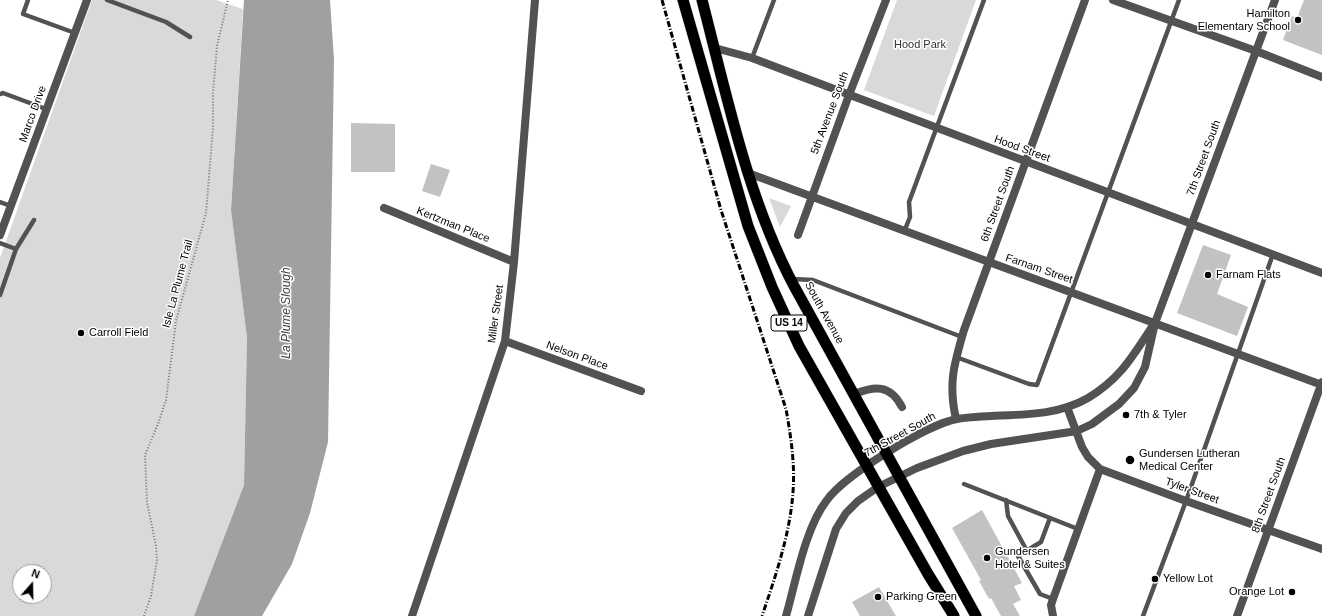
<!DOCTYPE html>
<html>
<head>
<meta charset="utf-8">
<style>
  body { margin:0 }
  #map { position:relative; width:1322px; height:616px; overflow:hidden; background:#fff; font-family:Arial,sans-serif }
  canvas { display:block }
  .north { position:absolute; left:12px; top:564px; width:40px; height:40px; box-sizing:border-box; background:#fff; border:1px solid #999; border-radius:50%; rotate:20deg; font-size:11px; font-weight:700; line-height:16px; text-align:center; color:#000 }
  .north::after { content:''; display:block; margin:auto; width:14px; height:18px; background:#000; clip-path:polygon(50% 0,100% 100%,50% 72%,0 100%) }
</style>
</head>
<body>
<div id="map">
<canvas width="1322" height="616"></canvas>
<div class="north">N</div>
</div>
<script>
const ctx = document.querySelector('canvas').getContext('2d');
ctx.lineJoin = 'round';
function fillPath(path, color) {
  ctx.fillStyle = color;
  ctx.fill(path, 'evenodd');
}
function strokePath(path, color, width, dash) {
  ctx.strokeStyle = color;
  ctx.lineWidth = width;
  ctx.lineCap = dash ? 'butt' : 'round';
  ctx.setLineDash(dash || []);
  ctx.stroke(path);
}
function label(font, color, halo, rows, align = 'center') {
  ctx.font = font + ' Arial,sans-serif';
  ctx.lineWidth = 3;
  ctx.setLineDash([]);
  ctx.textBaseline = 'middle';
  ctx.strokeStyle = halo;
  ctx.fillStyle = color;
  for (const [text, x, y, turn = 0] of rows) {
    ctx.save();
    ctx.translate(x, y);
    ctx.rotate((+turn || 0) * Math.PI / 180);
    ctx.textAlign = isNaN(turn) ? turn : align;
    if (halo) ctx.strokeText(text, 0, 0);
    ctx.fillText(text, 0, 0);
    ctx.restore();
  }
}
fillPath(new Path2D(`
  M92,0h124l27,9 -12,201 16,128 -3,147 -50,131h-194v-358zM20,572h24v24h-24z
  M897,0h79l-42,116 -70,-26z
  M769,198l22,8 -11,21z`), '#d9d9d9');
fillPath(new Path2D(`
  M244,0h86l4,60 -6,382 -18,71 -18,51 -30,52h-68l50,-131 3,-147 -16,-128z`), '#a0a0a0');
fillPath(new Path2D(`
  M1304,0h18v55l-39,-15 9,-24 5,2z
  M351,123l44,1v48h-44z
  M431,164l19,6 -10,27 -18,-6z
  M1203,245l28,10 -14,39 31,13 -11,29 -60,-23z
  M982,510l40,73 -8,3 7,14 -8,4 7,12h-19l-10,-18 -2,1 -10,-18 2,-1 -29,-52z
  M879,587l17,29h-36l-8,-14z`), '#c2c2c2');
const trunk = new Path2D(`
  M683,0l65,226 24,61 27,59 129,228 26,42
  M702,0c25,96 45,197 92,286l182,330`);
strokePath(trunk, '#dbdbdb', 12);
strokePath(new Path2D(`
  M144,616l7,-20 6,-36 -1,-14 -9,-44 -2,-47 13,-31 8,-24 10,-79 30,-108 7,-85v-35l4,-47 11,-46`), '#747474', 2, [1, 2]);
strokePath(new Path2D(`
  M28,0l-5,14 52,19
  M107,0l59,22 24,15
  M752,58l22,-58
  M0,94l3,-1 43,16
  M0,202l11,4
  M904,232l6,-15 -1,-15 75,-202
  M0,243l16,6
  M792,279l21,1 149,57
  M0,295l16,-46 18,-29
  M956,357l73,27 8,1 142,-385
  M964,484l114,45
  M1006,500l2,16 19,35
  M1050,518l-9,24 -23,14 22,38 13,5
  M1143,616l43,-115 87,-247`), '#525252', 4.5);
strokePath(new Path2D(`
  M1113,0l143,51 66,26
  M715,48l37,10 570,215
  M748,173l574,212
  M384,208l130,54
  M0,235l87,-235
  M798,235l51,-140 37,-95
  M505,341l136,50
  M854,394c21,-8 36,-10 48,13
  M1067,407l15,40 6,10 12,12 86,32 136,48
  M956,419c-8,-35 -2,-55 8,-89l121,-330
  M412,616l93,-275 9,-79 21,-262
  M786,616c10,-35 19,-88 41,-116 18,-25 101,-76 130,-81 44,-7 91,2 131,-21 32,-19 44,-41 64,-71
  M808,616l28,-87 10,-16 12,-12 20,-14 39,-19 46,-17 28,-7 86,-13 15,-7 27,-20 15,-16 11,-21 10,-44 120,-323
  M1053,616l-2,-11 2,-6 47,-130
  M1237,616l85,-234`), '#525252', 8);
strokePath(trunk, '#000', 11);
strokePath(new Path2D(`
  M662,0l59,210 65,199c3,17 6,35 7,52 4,53 -14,105 -31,155`), '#000', 3, [6, 2, 1, 2]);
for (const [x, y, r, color] of [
  [1298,20,4,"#000"],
  [1208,275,4,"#000"],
  [81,333,4,"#000"],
  [1126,415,4,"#000"],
  [1130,460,5,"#000"],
  [987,558,4,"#000"],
  [1155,579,4,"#000"],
  [1292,592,4,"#000"],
  [878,597,4,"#000"]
]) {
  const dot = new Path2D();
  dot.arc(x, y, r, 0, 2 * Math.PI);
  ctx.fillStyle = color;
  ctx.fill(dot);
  strokePath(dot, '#fff', 1.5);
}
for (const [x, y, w] of [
  [789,323,36]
]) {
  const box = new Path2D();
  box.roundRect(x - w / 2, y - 8, w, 16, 3);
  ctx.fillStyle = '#fff';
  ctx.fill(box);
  strokePath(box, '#000', 1);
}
label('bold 10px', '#000', null, [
  ["US 14",789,323]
]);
label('11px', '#000', '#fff', [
  ["Hamilton",1290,14,"right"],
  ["Elementary School",1290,27,"right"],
  ["Farnam Flats",1216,275],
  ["Carroll Field",89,333],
  ["7th & Tyler",1134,415],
  ["Gundersen Lutheran",1139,454],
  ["Medical Center",1139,467],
  ["Gundersen",995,552],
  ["Hotel & Suites",995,565],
  ["Yellow Lot",1163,579],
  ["Orange Lot",1284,592,"right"],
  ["Parking Green",886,597]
], 'left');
label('11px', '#303030', '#fff', [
  ["Hood Park",920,45]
]);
label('11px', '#000', '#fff', [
  ["5th Avenue South",830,113,-69],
  ["Marco Drive",33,114,-70],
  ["Hood Street",1022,149,20],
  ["7th Street South",1204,158,-70],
  ["6th Street South",998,204,-70],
  ["Kertzman Place",453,225,22],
  ["Farnam Street",1039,269,19],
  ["Isle La Plume Trail",178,284,-75],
  ["South Avenue",824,313,61],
  ["Miller Street",496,314,-82],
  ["Nelson Place",577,356,20],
  ["7th Street South",900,435,-29],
  ["Tyler Street",1192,491,20],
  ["8th Street South",1269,495,-70]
]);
label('italic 12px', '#414141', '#fff', [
  ["La Plume Slough",287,313,-90]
]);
</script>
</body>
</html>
